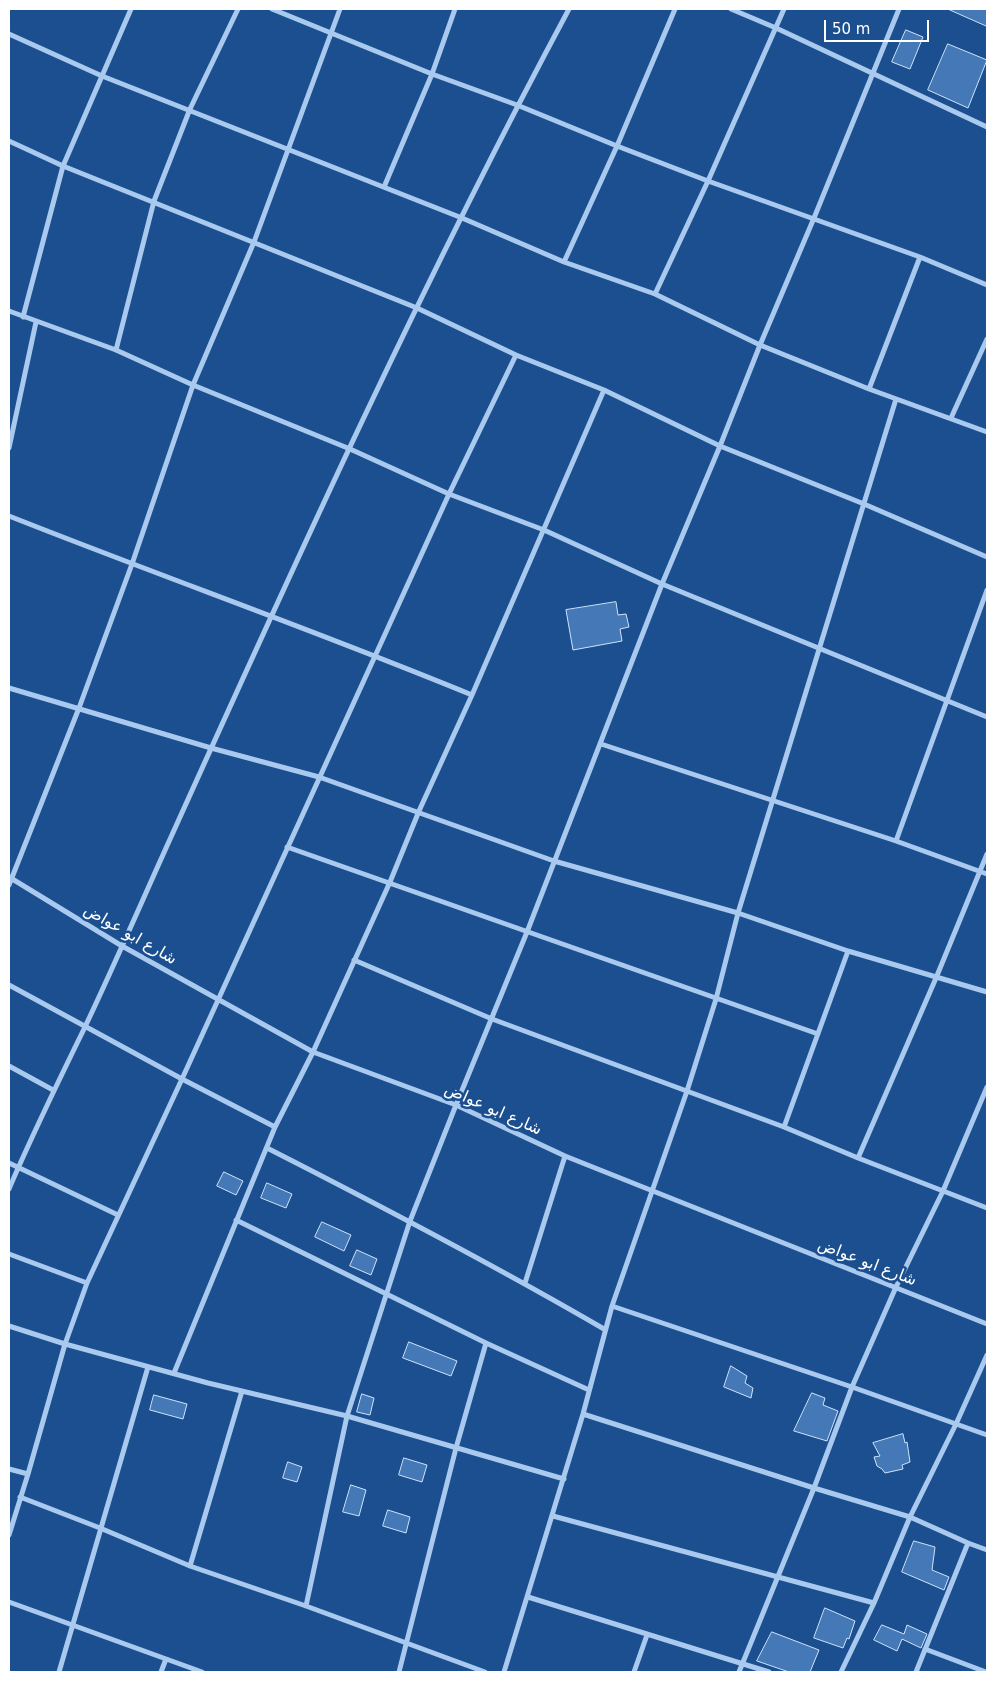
<!DOCTYPE html>
<html>
<head>
<meta charset="utf-8">
<style>
  body { margin:0 }
  #map { position:relative; width:996px; height:1681px; overflow:hidden; background:#1b4f8f; font-family:"DejaVu Sans",sans-serif }
  canvas { display:block }
  .frame { position:absolute; inset:0; border:10px solid #fff; pointer-events:none }
  .scale { position:absolute; left:824px; top:20px; width:105px; height:22px; box-sizing:border-box; border:2px solid #fff; border-top:0; padding-left:6px; font-size:15px; line-height:18px; white-space:nowrap; color:#fff; -webkit-text-stroke:4px #1b4f8f; paint-order:stroke }
</style>
</head>
<body>
<div id="map">
<canvas width="996" height="1681"></canvas>
<div class="frame"></div>
<div class="scale">50 m</div>
</div>
<script>
const ctx = document.querySelector('canvas').getContext('2d');
ctx.lineJoin = 'round';
function fillPath(path, color) {
  ctx.fillStyle = color;
  ctx.fill(path, 'evenodd');
}
function strokePath(path, color, width, dash) {
  ctx.strokeStyle = color;
  ctx.lineWidth = width;
  ctx.lineCap = dash ? 'butt' : 'round';
  ctx.setLineDash(dash || []);
  ctx.stroke(path);
}
function label(font, color, halo, rows, align = 'center') {
  ctx.font = font + ' "DejaVu Sans",Vazirmatn,sans-serif';
  ctx.lineWidth = 5;
  ctx.setLineDash([]);
  ctx.textBaseline = 'middle';
  ctx.strokeStyle = halo;
  ctx.fillStyle = color;
  for (const [text, x, y, turn = 0] of rows) {
    ctx.save();
    ctx.translate(x, y);
    ctx.rotate((+turn || 0) * Math.PI / 180);
    ctx.textAlign = isNaN(turn) ? turn : align;
    if (halo) ctx.strokeText(text, 0, 0);
    ctx.fillText(text, 0, 0);
    ctx.restore();
  }
}
const building = new Path2D(`
  M948,9h39v17z
  M906,30l17,7 -13,32 -18,-7z
  M948,44l39,16 -19,48 -40,-18z
  M616,602l2,13 8,-1 3,13 -9,2 2,12 -49,9 -7,-40z
  M224,1172l19,9 -7,14 -19,-9z
  M267,1183l25,11 -6,14 -25,-10z
  M322,1222l29,13 -7,16 -29,-14z
  M357,1250l20,9 -6,16 -21,-9z
  M409,1342l48,19 -6,15 -48,-18z
  M731,1366l16,10 -2,7 8,5 -2,10 -27,-11z
  M812,1393l13,5 -2,7 15,6 -11,30 -33,-10z
  M362,1394l12,4 -4,17 -13,-3z
  M154,1395l33,9 -4,15 -33,-9z
  M903,1434l2,9 2,-1 3,20 -8,3 1,4 -18,4 -3,-4 -5,-3 -3,-9 6,-1 -7,-13z
  M404,1458l23,7 -5,17 -23,-7z
  M288,1462l14,5 -5,15 -14,-4z
  M351,1485l15,5 -7,26 -16,-4z
  M388,1510l22,7 -4,16 -23,-7z
  M914,1541l21,6 -3,23 17,7 -5,13 -42,-18z
  M825,1608l30,13 -6,18 -2,-1 -4,10 -29,-10z
  M882,1625l22,9 3,-9 20,9 -6,14 -19,-9 -5,12 -23,-11z
  M772,1632l47,18 -9,22h-21l-32,-11z`);
fillPath(building, '#4478b7');
strokePath(building, '#cfe3fa', 1);
strokePath(new Path2D(`
  M272,9l160,65 85,31 100,41 91,35 212,76 67,28
  M731,9l45,19 211,99
  M9,34l93,42 360,142 102,44 91,32 105,51 109,44 118,43
  M9,141l54,25 354,142 99,47 88,35 116,56 144,58 123,53
  M384,187l48,-113 23,-65
  M564,262l53,-116 58,-137
  M655,294l53,-113 76,-172
  M9,311l107,39 77,35 157,64 99,45 95,36 118,54 325,133
  M23,317l40,-151 68,-157
  M116,350l38,-149 36,-92 48,-100
  M869,389l51,-132
  M951,418l36,-79
  M9,448l27,-126
  M9,516c154,61 310,116 463,179
  M9,688l202,60 108,29 235,84 184,52 110,38 139,41
  M601,744l295,97 91,33
  M896,841l91,-251
  M287,847l531,187
  M9,877l113,69 191,106 143,53 109,51 422,168
  M9,885l70,-177 53,-144 61,-179 61,-143 86,-233
  M354,960l138,59 292,108 74,31 129,50
  M9,985l173,94 93,48
  M9,1066l44,24
  M784,1127l64,-176
  M267,1148c114,58 227,117 337,181
  M858,1158l78,-180 51,-124
  M9,1163l109,52
  M9,1189c23,-54 49,-107 75,-160 30,-63 58,-128 87,-192 126,-279 253,-558 398,-828
  M236,1220l250,123 103,47
  M9,1254l78,29
  M525,1283l40,-127
  M612,1306l240,81 135,48
  M9,1326l56,18 143,39 139,33 217,63
  M174,1373l101,-246 38,-75 77,-170 29,-71 53,-116 132,-305
  M583,1414l231,74 96,29 58,26 19,7
  M9,1469l19,5
  M20,1497l80,31 90,38 116,40 179,66
  M553,1516l321,87
  M9,1535l19,-61 37,-130 22,-61 95,-204 267,-585 67,-139
  M190,1566l52,-175
  M528,1597l241,75
  M9,1602l193,70
  M306,1606l41,-190 63,-195 46,-116 71,-173 135,-348 58,-138 40,-101 54,-127 85,-209
  M925,1649l61,23
  M59,1672l89,-305
  M161,1672l5,-13
  M399,1672l57,-224 30,-105
  M504,1672l79,-258 29,-108 75,-215 29,-92 22,-86 158,-514
  M634,1672l13,-37
  M739,1672l75,-184 38,-101 44,-100 47,-96 44,-104
  M841,1672l33,-69 36,-86 46,-93 31,-69
  M916,1672l52,-129`), '#a9c9ee', 5);
label('16px', '#fff', '#1b4f8f', [
  ["شارع ابو عواض",130,935,30],
  ["شارع ابو عواض",493,1110,24],
  ["شارع ابو عواض",867,1263,21]
]);
</script>
</body>
</html>
